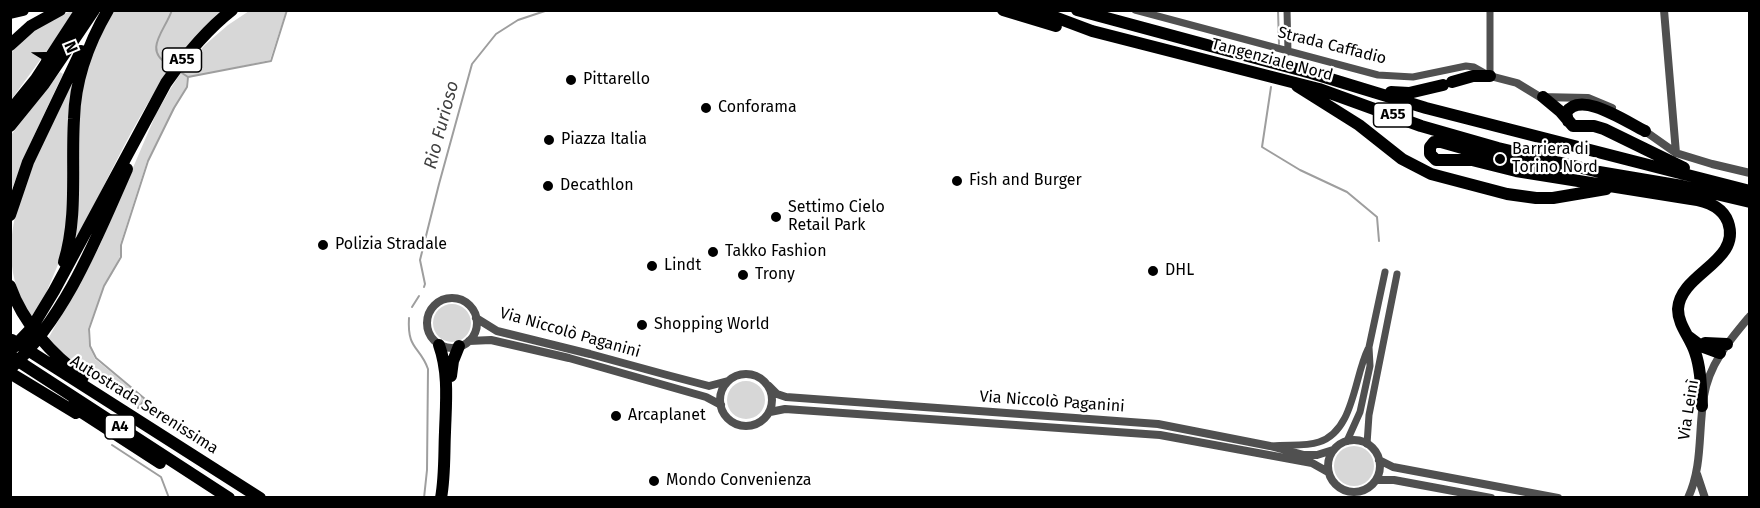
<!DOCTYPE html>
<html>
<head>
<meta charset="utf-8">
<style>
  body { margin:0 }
  #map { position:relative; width:1760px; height:508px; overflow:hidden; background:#fff; font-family:"Fira Sans",sans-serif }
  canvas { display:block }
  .frame { position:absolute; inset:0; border:12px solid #000; pointer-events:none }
  .north { position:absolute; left:24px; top:24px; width:60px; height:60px; -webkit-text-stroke:4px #fff; paint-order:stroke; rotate:68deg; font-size:16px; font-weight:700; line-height:24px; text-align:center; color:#000 }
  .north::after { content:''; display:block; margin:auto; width:21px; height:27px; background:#000; clip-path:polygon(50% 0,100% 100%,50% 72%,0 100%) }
</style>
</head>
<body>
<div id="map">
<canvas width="1760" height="508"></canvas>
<div class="frame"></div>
<div class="north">N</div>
</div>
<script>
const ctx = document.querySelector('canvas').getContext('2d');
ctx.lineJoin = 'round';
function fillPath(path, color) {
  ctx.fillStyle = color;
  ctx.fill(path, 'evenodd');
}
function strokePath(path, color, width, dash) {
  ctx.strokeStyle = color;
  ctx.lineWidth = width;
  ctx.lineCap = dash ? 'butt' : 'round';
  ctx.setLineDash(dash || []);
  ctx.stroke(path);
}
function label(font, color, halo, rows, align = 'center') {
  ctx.font = font + ' "Fira Sans",sans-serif';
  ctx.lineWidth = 4.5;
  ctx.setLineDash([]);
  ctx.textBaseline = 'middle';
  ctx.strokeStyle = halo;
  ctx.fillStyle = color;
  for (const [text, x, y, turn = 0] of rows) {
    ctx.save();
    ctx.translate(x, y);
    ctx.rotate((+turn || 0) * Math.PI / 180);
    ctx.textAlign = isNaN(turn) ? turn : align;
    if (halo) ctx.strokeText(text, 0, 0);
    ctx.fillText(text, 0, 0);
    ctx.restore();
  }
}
fillPath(new Path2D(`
  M74,11l-20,30 -43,59v-47c16,-19 38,-37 63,-42z
  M111,11h112c-67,55 -105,150 -145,226l-2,-1 1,-114 5,-43z
  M249,11h37l-16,49 -83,18 -1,9 -39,74 -27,84v11l-8,18 -8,12 -16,43 1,17 6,13 49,40 -6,8 -61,-41 -29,-27 51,-92 57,-133 15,-26 15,-23 20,-21 22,-19z
  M60,72l3,2 -34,72 -18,45v-56z
  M72,81l-3,125 -5,44 -20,48 -13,19c-9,-16 -17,-32 -19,-51 -7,-62 35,-131 60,-185z
  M433 323a19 19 0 1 1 38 0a19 19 0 1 1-38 0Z
  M727 400a19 19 0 1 1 38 0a19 19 0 1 1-38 0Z
  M1334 466a20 20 0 1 1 40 0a20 20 0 1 1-40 0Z`), '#d7d7d7');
strokePath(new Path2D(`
  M1278,10l1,34
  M169,65c-27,-15 -4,-34 3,-55
  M188,77l83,-16 16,-51
  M1271,87l-9,60 38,23 47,22 30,25 2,24
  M424,287l1,-3 -5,-24 19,-76 33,-120 24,-30 22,-14 30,-10
  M412,307l7,-11
  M409,318c-2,32 11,28 19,51l-1,101 -3,28
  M138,408l7,-9 -49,-41 -6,-12 -1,-17 15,-43 17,-29v-12l27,-84 26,-53 13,-21 1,-10 -6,-4
  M112,445l49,32 8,21`), '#9e9e9e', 2);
strokePath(new Path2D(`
  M1135,10l243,65 35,2 53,-11 8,1 16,9v-66
  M1287,10l1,42
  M1347,441l13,-29 10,-46 -1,-19 16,-75
  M1367,444l2,-29 28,-141
  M1272,446c16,-2 32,1 47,-4 35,-11 35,-65 49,-93`), '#505050', 7);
strokePath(new Path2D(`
  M1664,10l12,143
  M1490,76l27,7 23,14 48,1 24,10
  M1642,129l34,24 36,11 38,9
  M427 323a25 25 0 1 1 50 0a25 25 0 1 1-50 0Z
  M476,318l21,13 93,23 77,21 42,11 19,-5
  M469,341l22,-1 78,18 137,39 15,8
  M720 400a26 26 0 1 1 52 0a26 26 0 1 1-52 0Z
  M769,386l8,8 9,3 372,27 112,22 34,9h13l16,-5
  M770,412l15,-3 375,26 152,28 16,9
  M1328 466a26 26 0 1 1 52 0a26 26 0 1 1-52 0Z
  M1379,460l14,7 165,31
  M1697,474l8,24
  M1376,480h18l97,18
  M1688,498c15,-32 10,-68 16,-102 5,-32 25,-55 46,-80`), '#505050', 8);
strokePath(new Path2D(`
  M1003,10l53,16
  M1036,10l56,21 227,58 102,37 77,22 101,24 83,14 68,16
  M1077,10l234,63 115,35 324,83
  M10,13l13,-3
  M10,45l21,-19 29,-16
  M1452,82l21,-6h17
  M1297,86l62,39 43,34 29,15 76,20 29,4h17l53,-9
  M1391,92l18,1 34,-8
  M1543,97l18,15 12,14h21l10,3 80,39
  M10,111l26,-32 45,-69
  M1568,121l-2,-8c14,-24 62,10 79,18
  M10,126l34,-42 50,-74
  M1555,168l-40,-5 -74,-21h-7l-4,5v7l6,6h36l44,11 175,28c15,2 31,7 37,23 14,40 -48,51 -50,87 0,16 12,28 17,43 6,17 6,36 7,54
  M10,215l18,-53 53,-111
  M64,262c14,-46 7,-95 10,-143 1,-39 14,-75 34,-109
  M10,286c13,37 42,69 73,91
  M1689,337l12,9 19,7
  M12,340l248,158
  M1705,343l22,1
  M439,345c10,28 7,57 6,87 -1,22 0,44 -4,66
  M10,351l21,-22 23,-38 112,-208c19,-27 39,-52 66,-73
  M12,357l217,141
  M10,369c57,-54 86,-130 117,-200
  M10,373l66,40
  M451,376l2,-15 6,-15
  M72,406l88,57`), '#000', 12);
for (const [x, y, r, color] of [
  [571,80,6,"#000"],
  [706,108,6,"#000"],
  [549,140,6,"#000"],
  [1500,159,6,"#000"],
  [957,181,6,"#000"],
  [548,186,6,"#000"],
  [776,217,6,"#000"],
  [323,245,6,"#000"],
  [713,252,6,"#000"],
  [652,266,6,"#000"],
  [1153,271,6,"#000"],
  [743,275,6,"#000"],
  [642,325,6,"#000"],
  [616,416,6,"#000"],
  [654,481,6,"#000"]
]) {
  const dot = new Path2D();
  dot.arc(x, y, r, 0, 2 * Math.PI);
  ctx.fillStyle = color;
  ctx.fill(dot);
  strokePath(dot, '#fff', 2);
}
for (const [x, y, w] of [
  [182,60,39],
  [1393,115,39],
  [120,427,30]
]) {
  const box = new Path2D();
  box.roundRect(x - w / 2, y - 12, w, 24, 4.5);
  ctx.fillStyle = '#fff';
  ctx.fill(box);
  strokePath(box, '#000', 1.5);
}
label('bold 15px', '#000', null, [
  ["A55",182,60],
  ["A55",1393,115],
  ["A4",120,427]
]);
label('16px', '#000', '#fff', [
  ["Strada Caffadio",1332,46,14],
  ["Tangenziale Nord",1272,60,15],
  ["Via Niccolò Paganini",570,333,16],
  ["Via Niccolò Paganini",1052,402,4],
  ["Autostrada Serenissima",144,405,32],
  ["Via Leinì",1689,410,-81]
]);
label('16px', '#000', '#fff', [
  ["Pittarello",583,80],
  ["Conforama",718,108],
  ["Piazza Italia",561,140],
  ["Barriera di",1512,150],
  ["Torino Nord",1512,168],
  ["Fish and Burger",969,181],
  ["Decathlon",560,186],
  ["Settimo Cielo",788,208],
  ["Retail Park",788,226],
  ["Polizia Stradale",335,245],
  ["Takko Fashion",725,252],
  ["Lindt",664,266],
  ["DHL",1165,271],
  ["Trony",755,275],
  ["Shopping World",654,325],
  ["Arcaplanet",628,416],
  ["Mondo Convenienza",666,481]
], 'left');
label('italic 18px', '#3f3f3f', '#fff', [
  ["Rio Furioso",442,125,-75]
]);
</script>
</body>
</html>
